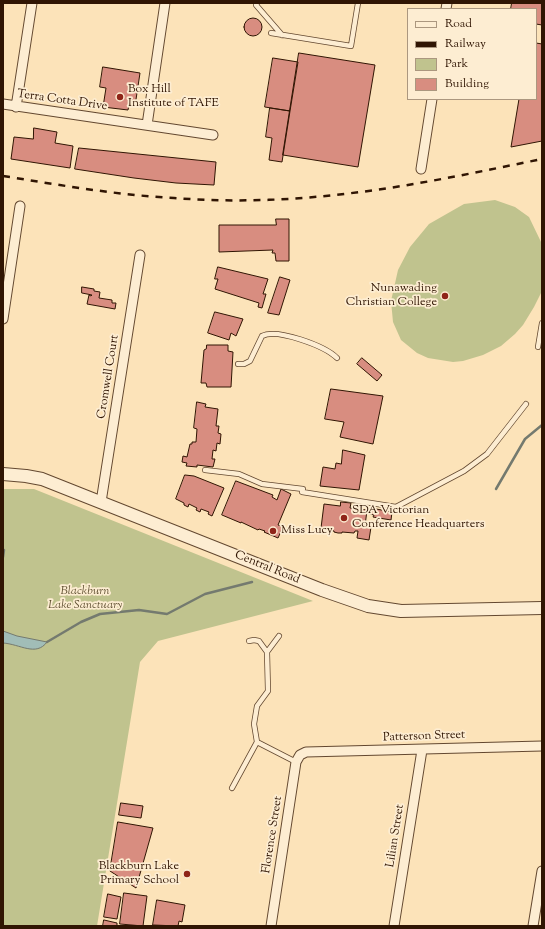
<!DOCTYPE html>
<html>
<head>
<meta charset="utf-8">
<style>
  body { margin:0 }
  #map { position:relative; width:545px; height:929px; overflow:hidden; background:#fce3b9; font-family:"Sorts Mill Goudy",serif }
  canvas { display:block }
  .frame { position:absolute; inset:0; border:4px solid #301503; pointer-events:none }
  .legend { position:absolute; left:407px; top:8px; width:130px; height:92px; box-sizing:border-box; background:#fdedd2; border:1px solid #ab977f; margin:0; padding:5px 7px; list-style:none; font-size:12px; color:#301503 }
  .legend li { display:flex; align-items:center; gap:8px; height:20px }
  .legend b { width:20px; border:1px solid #ab977f }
</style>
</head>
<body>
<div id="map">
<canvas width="545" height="929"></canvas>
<div class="frame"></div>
<ul class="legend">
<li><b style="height:5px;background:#fdedd2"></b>Road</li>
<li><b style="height:5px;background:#301503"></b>Railway</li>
<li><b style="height:11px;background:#c0c38e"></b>Park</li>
<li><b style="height:11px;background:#d88d80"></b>Building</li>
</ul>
</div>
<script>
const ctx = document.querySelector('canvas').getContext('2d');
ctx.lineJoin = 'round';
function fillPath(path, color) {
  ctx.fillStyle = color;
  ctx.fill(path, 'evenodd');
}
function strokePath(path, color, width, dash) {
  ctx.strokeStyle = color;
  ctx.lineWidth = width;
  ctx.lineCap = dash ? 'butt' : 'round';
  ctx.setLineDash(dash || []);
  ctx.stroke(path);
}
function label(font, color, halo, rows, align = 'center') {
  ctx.font = font + ' "Sorts Mill Goudy",serif';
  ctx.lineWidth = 3.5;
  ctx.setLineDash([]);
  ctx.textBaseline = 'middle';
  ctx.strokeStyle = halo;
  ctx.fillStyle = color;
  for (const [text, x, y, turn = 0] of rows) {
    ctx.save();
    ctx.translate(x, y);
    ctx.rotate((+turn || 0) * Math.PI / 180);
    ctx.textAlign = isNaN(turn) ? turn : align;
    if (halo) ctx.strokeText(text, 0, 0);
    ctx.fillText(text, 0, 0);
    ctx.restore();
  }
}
fillPath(new Path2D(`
  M495,200l20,7 14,10 13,27v47l-8,16 -11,18 -8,9 -14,12 -18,9 -20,6 -10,1 -25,-4 -11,-5 -16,-13 -8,-18 -2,-21 7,-31 12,-23 19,-23 35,-20z
  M3,489h31l279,112 -155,40 -18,21 -43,264h-94z`), '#c0c38e');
const water = new Path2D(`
  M3,631l14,5 30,6c-11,15 -27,2 -44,1z`);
fillPath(water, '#a1bdb7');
strokePath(water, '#747a6f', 1);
strokePath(new Path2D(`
  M496,489l29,-50 17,-14
  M3,557l1,-7
  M47,642l34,-20 19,-8 39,-4 28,4 38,-20 47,-12`), '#747a6f', 2.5);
const building = new Path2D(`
  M512,3h30v22l-6,-1v-15h-25z
  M244 27a9 9 0 1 1 18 0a9 9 0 1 1-18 0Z
  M536,43l6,1v97l-31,6 8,-48h17z
  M299,53l76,12 -17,102 -75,-12z
  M273,58l25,4 -8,49 -25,-4z
  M103,67l37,6 -5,33 -6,-1 -1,5 -25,-3 3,-19 -6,-1z
  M270,108l20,3 -8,51 -13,-2 3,-22 -6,-1z
  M34,128l23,4 -2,11 18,3 -3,22 -59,-9 3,-22 19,2z
  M79,148l137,14 -2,23 -38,-2 -42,-5 -59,-9z
  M276,219h13v42h-13l-1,-8h-3l1,-3 -54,2v-27h57z
  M218,267l50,12 -5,15h3l-4,14 -4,-1 1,-4 -44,-14 3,-10h-3z
  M280,277l10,3 -11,35 -11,-2z
  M82,287l12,2v2l6,1 -1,6 13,2v3h4l-1,6 -28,-5 2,-9 2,1 1,-1 -10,-2z
  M215,312l28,7 -7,17 -5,-3 -2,7 -21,-7z
  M207,345h21v6l5,1 -2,35h-24l-1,-4h-5l3,-33 2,-1z
  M362,358l20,17 -5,6 -20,-17z
  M331,389l52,7 -10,48 -33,-7 4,-15 -19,-3z
  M197,402l9,2 -1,3 13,2 -2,17h3l-1,7 3,1 -1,10 -3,-1 -1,8 -3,-1 -1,9h3l-2,8 -16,-2v2l-11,-1 1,-3 -5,-1 1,-6 4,1 3,-13h2v-2h4l1,-13 -3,-1z
  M343,450l22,5 -6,35 -39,-4 3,-19 12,2 1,-6 5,1z
  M185,475l9,1 30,12 -12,28 -4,-2 1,-2 -8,-3 -1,3 -4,-2 1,-2 -8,-4 -1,3 -4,-2v-2l-8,-4z
  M236,481l37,14 -1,2 5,3 4,-11 10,5 -13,31 5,2 -5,11 -14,-6 1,-1 -6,-2 -1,1 -17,-8v1l-19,-8z
  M341,502l10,1 -1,5 17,2 -2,16 6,1 -2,13 -12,-2 1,-7h-3l-1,2 -12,-1v1h-4l-4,-1v-1l-13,-3 3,-24 16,2z
  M371,508l21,4 -1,8 -18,-3 1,-2 -4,-1z
  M121,803l22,3 -2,12 -22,-3z
  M118,822l35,6 -17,60 -26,-17z
  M124,893l23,3 -4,30 -23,-2z
  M108,894l13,3 -4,22 -13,-2z
  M157,900l28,5 -3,17 -3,-1 -1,5 -25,-1z
  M104,920l13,3v3h-14z`);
fillPath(building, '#d88d80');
strokePath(building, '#301503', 1);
const service = new Path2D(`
  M257,3l-1,2 26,30
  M271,33l80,13 7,-43
  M538,347l4,-24
  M238,364h6l6,-3 12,-25c15,-8 63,10 75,22
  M205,470l34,4 23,10 41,5
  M302,492l94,15 68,-36 23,-17 39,-50
  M249,641l5,-1 5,1 8,11 1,39 -11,15 -3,18 3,18 39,20
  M267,652l12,-16
  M232,788l25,-46`);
const minor = new Path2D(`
  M446,9l1,-6
  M3,104l210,31
  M16,107l16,-104
  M147,125l18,-122
  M421,169l11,-70
  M3,319l17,-113
  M101,502l39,-247
  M271,926l25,-164 4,-7 6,-3 236,-6
  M394,926l28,-176
  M533,926l9,-55`);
const tertiary = new Path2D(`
  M3,474l23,2 16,3 280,111 46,16 33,5 141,-3`);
strokePath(service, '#634830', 6);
strokePath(minor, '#634830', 11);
strokePath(tertiary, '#634830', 14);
strokePath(service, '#fdedd2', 4.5);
strokePath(minor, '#fdedd2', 9);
strokePath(tertiary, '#fdedd2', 12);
strokePath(new Path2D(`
  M3,176c57,9 113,19 171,22 53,4 107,3 160,-3 70,-7 139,-22 208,-36`), '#301503', 2.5, [7, 7]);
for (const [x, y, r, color] of [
  [120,97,4,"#8f2418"],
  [445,296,4,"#8f2418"],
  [344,518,4,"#8f2418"],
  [273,531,4,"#8f2418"],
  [187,874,4,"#8f2418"]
]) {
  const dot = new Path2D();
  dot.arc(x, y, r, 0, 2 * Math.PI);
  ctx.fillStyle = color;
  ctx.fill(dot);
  strokePath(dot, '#fdedd2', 1.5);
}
label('12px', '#301503', '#fdedd2', [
  ["Box Hill",128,90],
  ["Institute of TAFE",128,104],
  ["Nunawading",437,289,"right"],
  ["Christian College",437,303,"right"],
  ["SDA Victorian",352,511],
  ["Conference Headquarters",352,525],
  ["Miss Lucy",281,531],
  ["Blackburn Lake",179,867,"right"],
  ["Primary School",179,881,"right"]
], 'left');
label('12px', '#301503', '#fdedd2', [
  ["Terra Cotta Drive",62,101,8],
  ["Cromwell Court",109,377,-81],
  ["Central Road",267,568,22],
  ["Patterson Street",424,737,-2],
  ["Florence Street",273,835,-81],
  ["Lilian Street",396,836,-81]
]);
label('italic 12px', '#625234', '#fdedd2', [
  ["Blackburn",85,592],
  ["Lake Sanctuary",85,606]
]);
</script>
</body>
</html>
